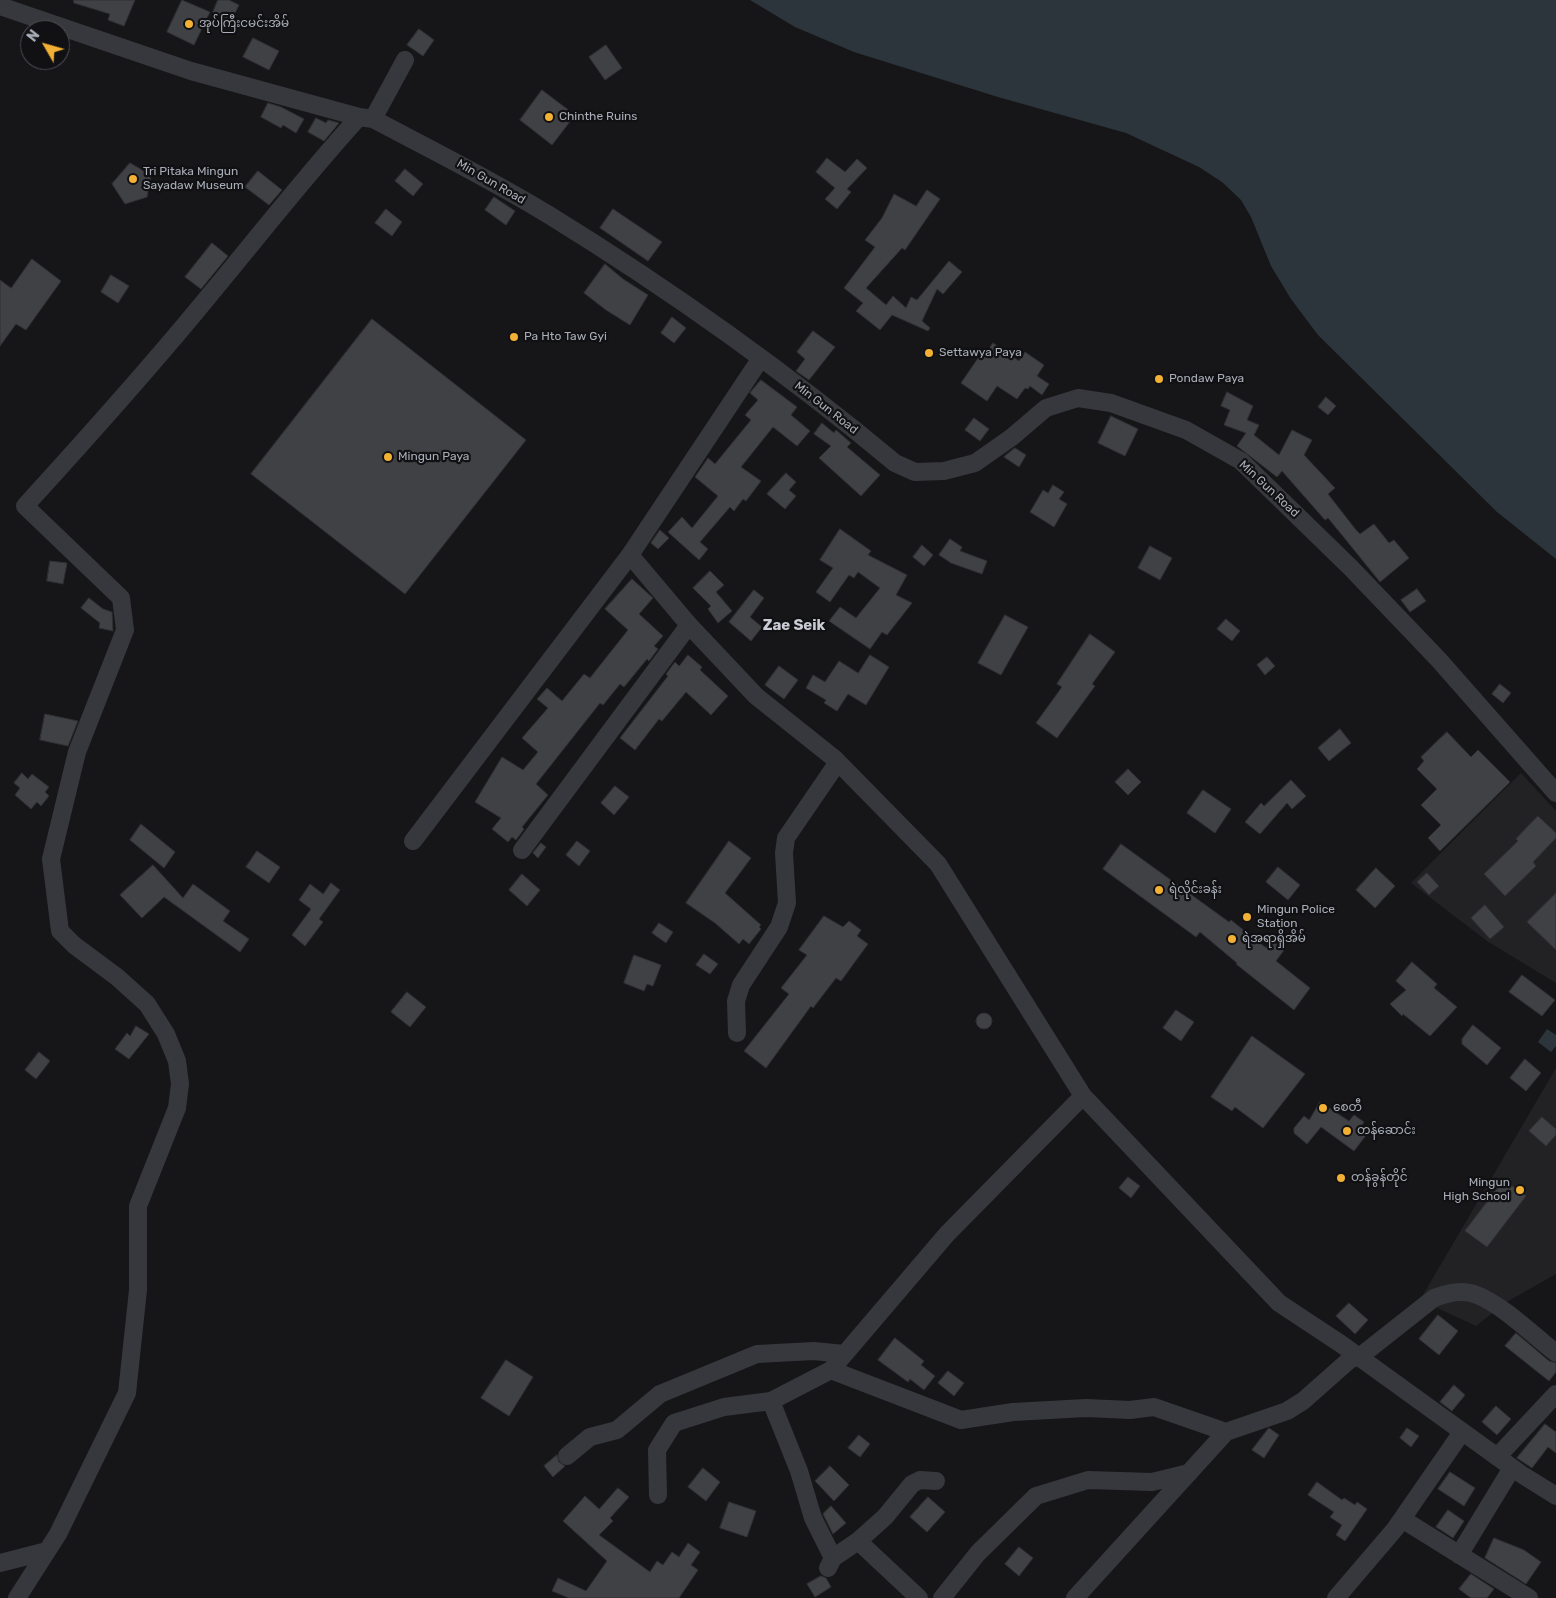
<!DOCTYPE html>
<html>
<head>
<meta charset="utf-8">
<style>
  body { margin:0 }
  #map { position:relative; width:1556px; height:1598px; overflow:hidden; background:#161618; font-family:Rubik,sans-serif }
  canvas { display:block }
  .north { position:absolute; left:20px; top:20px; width:50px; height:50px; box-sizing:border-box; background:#111113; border:1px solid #4d4f55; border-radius:50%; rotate:308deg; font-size:14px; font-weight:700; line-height:20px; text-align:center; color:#a8adb8 }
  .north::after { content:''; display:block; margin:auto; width:18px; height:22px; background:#f2b134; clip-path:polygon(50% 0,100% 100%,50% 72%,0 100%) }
</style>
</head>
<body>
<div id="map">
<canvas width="1556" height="1598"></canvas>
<div class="north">N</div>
</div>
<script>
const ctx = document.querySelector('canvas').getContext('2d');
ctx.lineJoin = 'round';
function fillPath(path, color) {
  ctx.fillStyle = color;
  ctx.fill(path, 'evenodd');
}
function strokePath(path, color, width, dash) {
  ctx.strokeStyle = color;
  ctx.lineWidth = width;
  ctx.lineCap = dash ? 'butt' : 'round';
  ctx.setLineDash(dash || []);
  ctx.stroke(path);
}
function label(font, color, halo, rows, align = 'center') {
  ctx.font = font + ' Rubik,"Noto Sans Myanmar",sans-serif';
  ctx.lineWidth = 4.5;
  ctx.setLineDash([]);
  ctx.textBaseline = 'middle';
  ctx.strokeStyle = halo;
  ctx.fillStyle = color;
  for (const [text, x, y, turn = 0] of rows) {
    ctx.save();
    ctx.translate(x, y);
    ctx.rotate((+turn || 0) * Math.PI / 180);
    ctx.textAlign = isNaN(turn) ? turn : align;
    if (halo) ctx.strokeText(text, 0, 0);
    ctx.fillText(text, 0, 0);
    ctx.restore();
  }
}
fillPath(new Path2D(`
  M1521,773l35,38v172l-69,-42 -76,-58z
  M1556,1068v206l-51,29 -29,23 -56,-26z`), '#222225');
fillPath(new Path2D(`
  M750,0h806v559l-59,-47 -179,-177 -27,-36 -20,-33 -20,-49 -10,-17 -19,-18 -23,-15 -73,-34 -128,-36 -144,-45 -59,-25z
  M1547,1029l9,6v11l-5,6 -13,-10z`), '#2c353c');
const building = new Path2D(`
  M74,0h61l-11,26 -16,-6 2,-6 -36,-11z
  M182,0l28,12 -16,33 -27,-13z
  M218,0h11l10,5 -8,16 -18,-9z
  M419,29l15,11 -11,16 -16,-11z
  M253,38l26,13 -10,19 -26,-13z
  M606,45l16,23 -17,12 -16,-23z
  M542,90l33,25 -23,30 -32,-25z
  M268,103l13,4 23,12 -8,14 -13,-8 -2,3 -20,-11z
  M316,118l10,5 2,-3 11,3 -15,18 -16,-9z
  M827,158l18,14 12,-13 10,9 -20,21 4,3 -14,17 -12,-10 10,-11 -19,-16z
  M130,163l21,12 -4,22 -22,7 -13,-20z
  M405,169l18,15 -10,12 -18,-15z
  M258,171l24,19 -13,15 -24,-18z
  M927,190l13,9 -35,51 -3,-2 -36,40 20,17 7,-9 13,12 5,-11 6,3 32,-39 13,11 -19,22 -6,-5 -15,32 8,7 -2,3 -36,-16 -12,15 -24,-19 7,-8 -19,-15 31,-41 -10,-7 17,-22 12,-24 22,12z
  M494,197l21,14 -9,14 -21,-15z
  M386,209l16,13 -10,14 -17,-13z
  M613,209l49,33 -14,19 -48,-33z
  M212,243l16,13 -27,33 -16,-12z
  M32,259l29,22 -35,49 -10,-6 -16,22v-66l11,8z
  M605,264l18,15 25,16 -18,30 -24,-15 -22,-17z
  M111,275l18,11 -11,17 -17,-11z
  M672,317l14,11 -12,15 -13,-10z
  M372,319l154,121 -121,154 -154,-120z
  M813,331l22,16 -26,33 -13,-9 9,-12 -8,-7z
  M993,343l26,18 6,-9 19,13 -7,11 12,8 -7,11 -12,-9 -2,3 -3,-1 -8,11 -20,-13 -10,15 -26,-18 24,-35 3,2z
  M761,380l36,27 -6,8 19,16 -13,15 -24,-19 -32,40 20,14 -15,20 -3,-2 -9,12 -4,-4 -30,35 8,7 -9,11 -31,-28 14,-15 10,11 26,-32 -23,-19 13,-19 7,6 36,-44 -6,-5 13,-15 -8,-7z
  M1227,392l26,14 -6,14 12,5 -5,10 25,20 13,-25 20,10 -8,15 31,33 -7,6 28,36 4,4 14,-10 15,19 5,-3 15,18 -29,24 -38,-47 -14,-17 -3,2 -43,-49 -5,6 -40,-31 9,-13 -22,-8 6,-15 -9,-4z
  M1326,397l10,9 -8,9 -10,-8z
  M1111,416l27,13 -13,27 -27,-13z
  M974,418l15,11 -9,12 -15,-11z
  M822,423l12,10 2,-3 15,13 -4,4 33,28 -19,21 -42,-38 12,-12 -17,-12z
  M1015,448l11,7 -7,12 -15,-10z
  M786,473l10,9 -7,8 7,6 -11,13 -18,-15z
  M1053,485l11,7 -5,7 8,5 -13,23 -24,-15 13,-22 5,3z
  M840,529l31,22 -3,4 39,20 -11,20 16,8 -25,32 -5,-3 -12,17 -41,-28 11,-14 16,11 24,-30 -22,-16 -4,6 -5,-3 -19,27 -14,-10 17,-24 -13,-8z
  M660,530l9,8 -11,11 -7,-6z
  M950,539l12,8 -2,4 27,10 -5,13 -31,-11 -12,-8z
  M922,545l11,10 -9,11 -11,-9z
  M1150,546l22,12 -12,22 -22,-12z
  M50,561l17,2 -4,21 -16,-3z
  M710,571l14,14 -8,7 16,19 -14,12 -10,-14 3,-3 -18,-18z
  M632,579l21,19 -14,16 24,22 -9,10 4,3 -9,12 -2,-2 -23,28 -4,-3 -17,21 -3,-2 -64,81 12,11 -26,32 2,2 -8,11 -4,-3 -4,5 -16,-13 9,-11 -26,-16 27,-45 21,13 15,-18 -16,-14 26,-30 -11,-9 10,-11 15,13 22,-27 6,4 38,-48 -23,-21z
  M1417,589l9,12 -16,11 -9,-12z
  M754,590l10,8 -14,19 12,10 -11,14 -22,-19z
  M89,598l14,11 9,3 1,19 -14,-3 1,-5 -19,-15z
  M1005,615l23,12 -27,48 -23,-12z
  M1226,619l14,12 -8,10 -15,-12z
  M1090,634l25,18 -23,32 3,2 -38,52 -21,-15 26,-36 -5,-3z
  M688,655l14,12 -2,3 28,26 -17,19 -25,-23 -24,29 -3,-2 -24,31 -15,-12 48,-62 -2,-2 9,-12 4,4z
  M870,655l19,12 -23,38 -18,-11 -11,17 -13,-8 2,-3 -20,-12 7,-13 12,7 14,-21 19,12z
  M1267,657l8,9 -10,9 -8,-10z
  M779,666l19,14 -14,19 -19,-14z
  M1500,684l11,9 -8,10 -11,-9z
  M45,714l33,7 -10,25 -28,-6z
  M1340,729l11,14 -22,18 -11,-13z
  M1447,732l24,25 7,-7 32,32 -70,69 -12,-13 13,-13 -20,-20 16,-16 -20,-20 7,-8 -3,-4z
  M1128,769l13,13 -13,13 -13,-13z
  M22,773l6,6 4,-5 17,13 -4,5 4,4 -8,10 -4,-4 -6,7 -16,-14 5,-7 -6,-5z
  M1291,780l15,16 -14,13 -5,-6 -27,31 -15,-12 16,-19 3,3z
  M615,786l14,11 -15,18 -13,-12z
  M1203,790l28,19 -16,24 -28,-20z
  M1538,816l18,17v5l-23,24 3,4 -31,30 -21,-22 34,-33 -2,-2z
  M141,824l34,28 -11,16 -34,-28z
  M577,841l13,10 -11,15 -13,-11z
  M729,841l22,17 -26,35 36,32 -2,2 2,2 -12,15 -6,-5 -4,5 -24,-21 -29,-20z
  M541,843l5,4 -8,11 -5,-5z
  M1121,844l108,78 2,-2 35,28 5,-8 13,10 -8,11 34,27 -16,22 -58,-46 1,-1 -37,-31 -4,5 -93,-68z
  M257,851l23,16 -11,16 -23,-16z
  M153,865l30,33 10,-14 37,27 -7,10 26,18 -9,13 -76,-55 -22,21 -22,-23z
  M1278,867l22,18 -12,15 -22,-18z
  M1376,868l19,18 -20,22 -19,-18z
  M1427,873l12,13 -10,9 -12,-13z
  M522,874l18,16 -13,16 -18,-16z
  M331,883l9,7 -21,29 4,3 -18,24 -13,-11 19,-26 -12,-9 11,-16 13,10z
  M1556,893v57l-29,-28z
  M1485,905l19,22 -14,12 -19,-21z
  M824,916l19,11 6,-6 12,9 -4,6 11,8 -27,37 -5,-3 -23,30 -2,-2 -45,62 -22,-17 45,-57 -8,-6 26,-33 -8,-5z
  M659,923l14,9 -7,11 -14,-10z
  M704,954l14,10 -8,10 -14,-9z
  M634,955l27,10 -8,21 -6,-2 -3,7 -20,-8z
  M1412,962l25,22 -3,4 23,19 -27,29 -27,-22 -1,2 -12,-12 16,-14 -10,-9z
  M1522,975l33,25 -13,16 -33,-24z
  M407,992l19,15 -16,20 -19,-15z
  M1176,1010l18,12 -13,19 -18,-13z
  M976 1021a8 8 0 1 1 16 0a8 8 0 1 1-16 0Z
  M1473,1025l28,23 -14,17 -25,-21v-5z
  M136,1026l13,8 -20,25 -14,-10 12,-16 3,3z
  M1252,1036l53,38 -42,54 -28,-21 -3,4 -21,-14z
  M39,1052l11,9 -14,18 -11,-9z
  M1525,1059l16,14 -15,18 -16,-13z
  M1320,1102l29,19 5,-6 10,7 -4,6 7,6 -13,17 -33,-24 -14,17 -13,-11v-5l10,-12 5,4z
  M1542,1117l14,12v6l-10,11 -17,-15z
  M1128,1177l12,9 -9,12 -12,-10z
  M1504,1180l22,16 -39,51 -22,-16z
  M1349,1303l19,17 -13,14 -19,-18z
  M1438,1315l20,16 -19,24 -20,-16z
  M1516,1333l33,28 7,2v9l-7,9 -44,-35z
  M895,1338l29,23 -3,4 14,11 -11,14 -14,-11 -2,3 -30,-22z
  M506,1360l27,17 -24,39 -28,-18z
  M948,1371l16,12 -10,13 -16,-13z
  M1454,1385l11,10 -13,16 -12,-9z
  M1496,1406l15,13 -14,16 -15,-13z
  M1545,1424l11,8v21l-8,-6 -16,21 -15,-10z
  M1269,1428l10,7 -15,23 -12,-8z
  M1407,1428l12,8 -8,11 -11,-9z
  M859,1435l11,9 -10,13 -12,-9z
  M557,1455l2,7 6,4 -12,11 -9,-11z
  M830,1466l19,19 -15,16 -19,-20z
  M703,1468l17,14 -14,19 -18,-14z
  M1450,1472l25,16 -11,18 -26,-17z
  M1317,1482l25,18 2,-2 11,7 2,-3 10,7 -22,32 -9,-6 6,-10 -12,-8 4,-5 -26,-17z
  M618,1488l11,9 -19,21 3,3 -14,14 51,37 7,-11 6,4 9,-13 7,5 9,-14 12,9 -9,13 7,5 -19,28h-110l-17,-7 6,-13 28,13 21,-30 -44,-40 22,-25 14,13z
  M928,1497l17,15 -18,20 -17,-15z
  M729,1502l27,9 -9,26 -27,-9z
  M831,1506l15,17 -13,11 -10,-20z
  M1448,1510l16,11 -11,17 -17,-11z
  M1494,1538l30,12 17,12 -15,22 -41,-26z
  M1019,1547l14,11 -14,18 -14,-12z
  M1471,1574l23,15 -7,9h-16l-12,-9z
  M821,1576l5,2 5,9 -16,10 -8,-13z`);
fillPath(building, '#404145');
strokePath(building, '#303034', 1);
strokePath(new Path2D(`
  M0,6l191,65 168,46 14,2c59,31 119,61 176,96 120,74 237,157 346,248l20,9 29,-1 31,-8 37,-26 34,-29 32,-10 33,5 75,27 55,31 110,107 88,92 117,133
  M373,119l32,-59
  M630,555l59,70 67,71 79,63 103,105 145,232 -136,138 -116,136 -60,31 -47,6 -50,16 -17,27 1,45
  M413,841l217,-286 131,-197
  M522,850l167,-225
  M737,1033l-1,-32 5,-16 38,-58 8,-24 -3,-50 2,-15 52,-76
  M1083,1096l196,207 62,41 180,130 35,22
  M1358,1358l76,-60c14,-5 28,-9 43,-3 27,11 56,40 79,58
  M831,1370l130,50 52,-8 73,-4 44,2 24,-3 72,25
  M771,1401l28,70 14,47 20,40
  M567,1456l23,-19 27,-7 43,-36 97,-40 57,-3 30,3
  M1497,1457l59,-63
  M1402,1519l127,79
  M858,1541l27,-24 27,-33 8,-4 16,1
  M1459,1555l53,-87
  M0,1563l47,-12
  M828,1568l5,-10 25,-17 61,57
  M17,1598l41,-64 69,-141 11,-103v-84l39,-98 3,-24 -3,-23 -11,-27 -19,-30 -30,-27 -43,-32 -14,-14 -9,-72 26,-107 48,-122 -4,-32 -96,-92c62,-68 124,-137 183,-209 50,-60 98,-122 151,-180
  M942,1598l36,-45 58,-57 52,-16 64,2 37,-9
  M1075,1598l151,-166 61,-21 16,-10 52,-46
  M1336,1598l59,-69 67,-97`), '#37383d', 18);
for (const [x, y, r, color] of [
  [189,24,5,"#f2b134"],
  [549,117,5,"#f2b134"],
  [133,179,5,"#f2b134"],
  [514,337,5,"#f2b134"],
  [929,353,5,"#f2b134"],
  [1159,379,5,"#f2b134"],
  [388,457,5,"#f2b134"],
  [1159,890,5,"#f2b134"],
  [1247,917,5,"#f2b134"],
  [1232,939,5,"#f2b134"],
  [1323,1108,5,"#f2b134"],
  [1347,1131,5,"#f2b134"],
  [1341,1178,5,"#f2b134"],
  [1520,1190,5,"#f2b134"]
]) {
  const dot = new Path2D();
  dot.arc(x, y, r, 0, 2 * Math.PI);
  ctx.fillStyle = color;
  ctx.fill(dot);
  strokePath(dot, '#111113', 2);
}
label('12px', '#a8adb8', '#111113', [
  ["အုပ်ကြီးငမင်းအိမ်",199,24],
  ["Chinthe Ruins",559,117],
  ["Tri Pitaka Mingun",143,172],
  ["Sayadaw Museum",143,186],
  ["Pa Hto Taw Gyi",524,337],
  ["Settawya Paya",939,353],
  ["Pondaw Paya",1169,379],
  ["Mingun Paya",398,457],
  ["ရဲလိုင်းခန်း",1169,890],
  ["Mingun Police",1257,910],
  ["Station",1257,924],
  ["ရဲအရာရှိအိမ်",1242,939],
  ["စေတီ",1333,1108],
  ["တန်ဆောင်း",1357,1131],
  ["တန်ခွန်တိုင်",1351,1178],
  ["Mingun",1510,1183,"right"],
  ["High School",1510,1197,"right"]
], 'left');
label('12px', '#a8adb8', '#111113', [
  ["Min Gun Road",491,182,30],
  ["Min Gun Road",826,408,38],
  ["Min Gun Road",1269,489,43]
]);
label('bold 15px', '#c9ccd4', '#111113', [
  ["Zae Seik",794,626]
]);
</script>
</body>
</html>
